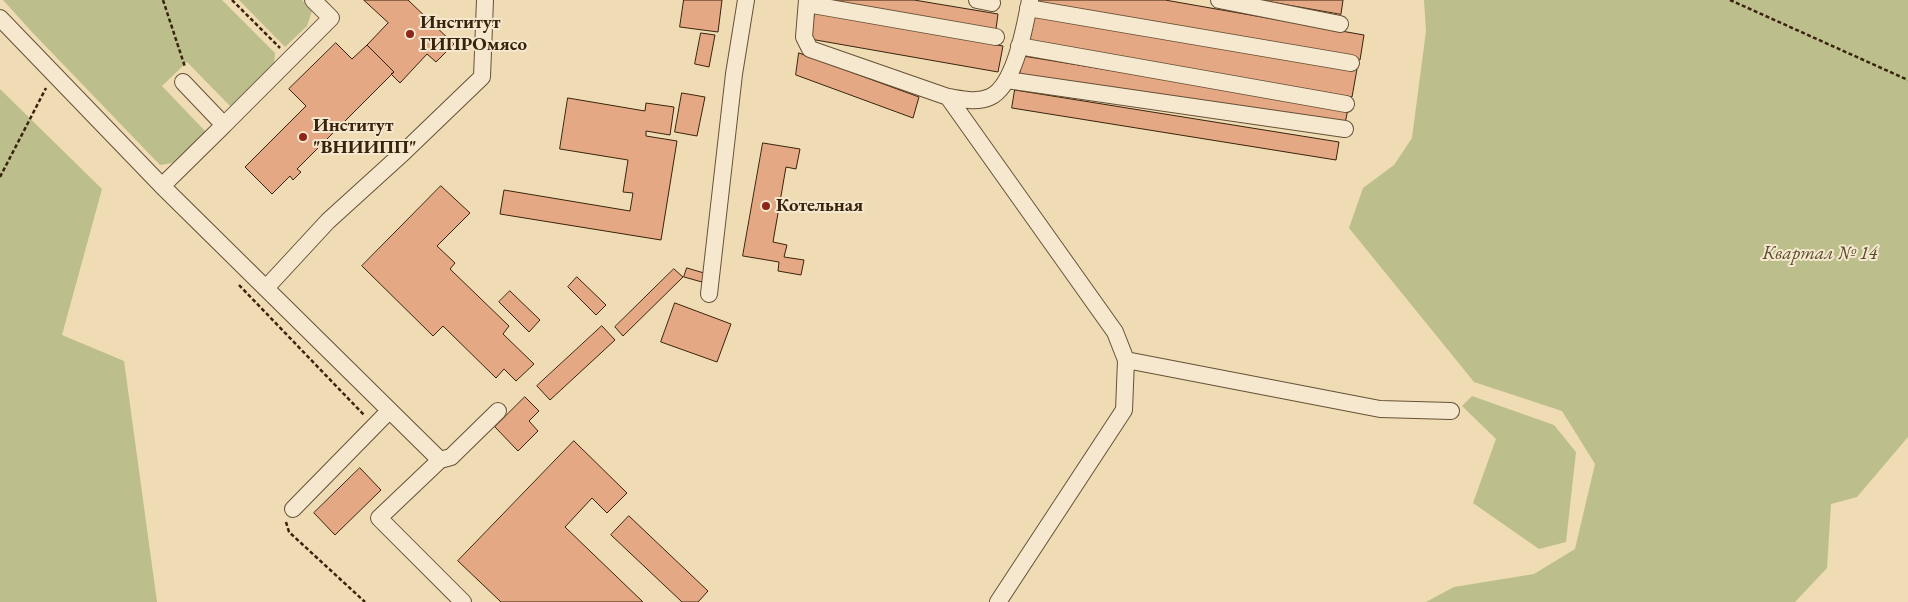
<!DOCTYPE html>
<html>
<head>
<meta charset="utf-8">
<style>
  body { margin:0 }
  canvas { display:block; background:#efdbb4 }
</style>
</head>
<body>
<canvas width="1908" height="602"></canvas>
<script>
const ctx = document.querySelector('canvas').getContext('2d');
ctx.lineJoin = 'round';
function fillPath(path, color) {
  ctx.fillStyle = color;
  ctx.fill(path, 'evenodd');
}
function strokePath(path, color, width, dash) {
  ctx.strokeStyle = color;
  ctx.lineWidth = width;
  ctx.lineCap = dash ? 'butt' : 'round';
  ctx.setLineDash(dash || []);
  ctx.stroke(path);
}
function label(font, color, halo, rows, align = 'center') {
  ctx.font = font + ' "EB Garamond",serif';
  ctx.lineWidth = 4;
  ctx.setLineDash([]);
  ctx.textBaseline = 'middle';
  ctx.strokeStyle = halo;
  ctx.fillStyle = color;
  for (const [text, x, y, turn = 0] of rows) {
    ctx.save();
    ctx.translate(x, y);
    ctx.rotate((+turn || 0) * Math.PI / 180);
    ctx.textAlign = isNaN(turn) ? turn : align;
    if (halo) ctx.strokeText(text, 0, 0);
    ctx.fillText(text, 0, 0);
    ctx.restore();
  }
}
fillPath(new Path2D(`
  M3,0h219l53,53 -1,13 -43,41 -44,-45 -25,24 44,46 -34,31 -12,2 -129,-134z
  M239,0h63l10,11 -5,15 -22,21z
  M1424,0h484v437l-51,60 -26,7 -4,64 -32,34h-369l28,-15 80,-13 41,-25 20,-85 -33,-53 -88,-29 -125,-154 14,-40 31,-23 18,-27 14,-107z
  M0,89l102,100 -40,146 62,26 33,241h-157z
  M1472,396l82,29 22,27 -10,90 -27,7 -66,-46 23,-64 -34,-33z`), '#bcbf8b');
const building = new Path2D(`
  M364,0h44l46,44 -18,18 -9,-8 -27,29 -9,-9 3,-2 -27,-27 21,-22z
  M684,0h38l-4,32 -38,-5z
  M826,0h88l84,14 -2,15z
  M1036,0h129l199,35 -4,25 -325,-57z
  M1260,0h83l-2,14z
  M815,13l188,33 -5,26 -188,-33z
  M1035,14l322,55 -5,28 -322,-55z
  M701,33l14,2 -6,32 -14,-3z
  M336,43l16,16 15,-14 27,27 -97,97 4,3 -8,8 -3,-4 -18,18 -27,-27 61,-61 -17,-17z
  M799,53l120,44 -6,21 -117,-43z
  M1023,56l325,53 -4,19 -324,-54z
  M1015,90l324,52 -3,18 -324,-52z
  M682,93l23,4 -8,39 -22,-4z
  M568,98l77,13 1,-8 28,4 -4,28 -24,-4v5l31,5 -16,99 -161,-26 4,-24 126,21 3,-18 -10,-1 5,-32 -68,-11z
  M763,143l37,6 -4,20 -10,-2 -13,75 14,3 -3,12 20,3 -3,15 -23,-4 1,-9 -36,-6z
  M441,186l29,27 -33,33 18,17 -5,6 59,57 -6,8 31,30 -18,17 -12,-12 -8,9 -53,-52 -10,10 -71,-70z
  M687,268l17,5 -2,9 -18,-5z
  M674,269l9,8 -60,59 -8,-9z
  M577,277l29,28 -10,10 -28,-28z
  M510,291l30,29 -11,12 -30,-30z
  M675,303l56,21 -14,38 -56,-20z
  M602,326l13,14 -65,60 -13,-14z
  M525,397l14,14 -10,10 9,10 -20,20 -23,-24z
  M574,441l53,52 -20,20 -15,-15 -27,29 78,75h-142l-43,-41z
  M360,468l21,22 -46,45 -21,-22z
  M629,516l79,75 -10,11h-16l-71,-67z`);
fillPath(building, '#e4a984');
strokePath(building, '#3a230c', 1);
const minor = new Path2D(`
  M807,0l-3,37 6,12 138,48 167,235 11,28 -2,50 -126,192
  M977,0l15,3
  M1219,0l121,24
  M807,4l189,33
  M1028,8l323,55
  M0,18l162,168 278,274 -61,58 84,84
  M1019,46l327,58
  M1007,80l338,49
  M948,97c13,2 29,6 42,0 25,-11 35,-72 40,-97
  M224,125l107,-107 -18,-18
  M162,186l62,-61 -41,-43
  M266,288l62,-67 76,-69 78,-75 3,-77
  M709,294l25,-220 12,-74
  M1126,360l254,49 71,2
  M440,460l11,-3 47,-46
  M293,509l96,-98`);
strokePath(minor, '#675136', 18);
strokePath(new Path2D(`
  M163,0l22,67
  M232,0l48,48
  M1730,0l178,80
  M0,177l46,-89
  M239,285l126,131
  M286,522l3,10 76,70`), '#3a230c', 2.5, [4, 2.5]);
strokePath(minor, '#f5e8ce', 16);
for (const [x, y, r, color] of [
  [410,34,5,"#8f2418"],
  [303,137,5,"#8f2418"],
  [766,206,5,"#8f2418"]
]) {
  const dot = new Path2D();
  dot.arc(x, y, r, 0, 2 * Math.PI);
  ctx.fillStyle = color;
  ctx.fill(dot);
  strokePath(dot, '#f5e8ce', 2);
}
label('bold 19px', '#3a230c', '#f5e8ce', [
  ["Институт",420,23],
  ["ГИПРОмясо",420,45],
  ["Институт",313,126],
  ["\"ВНИИПП\"",313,148],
  ["Котельная",776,206]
], 'left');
label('italic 19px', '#5a4a2c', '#f5e8ce', [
  ["Квартал № 14",1820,254]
]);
</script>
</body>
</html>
